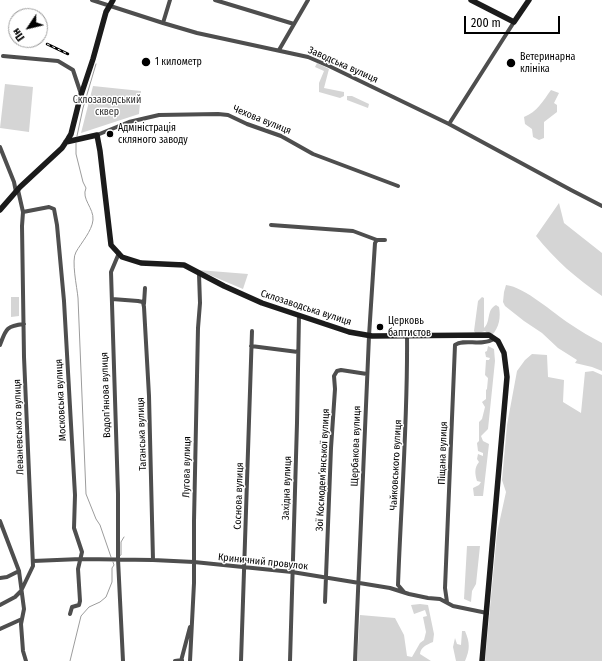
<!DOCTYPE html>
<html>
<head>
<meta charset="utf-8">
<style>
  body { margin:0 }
  #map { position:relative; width:602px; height:661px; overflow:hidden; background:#fff; font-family:"Fira Sans Condensed",sans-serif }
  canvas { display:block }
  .north { position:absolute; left:8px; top:8px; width:40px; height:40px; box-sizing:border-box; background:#fff; border:1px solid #999; border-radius:50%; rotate:235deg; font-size:11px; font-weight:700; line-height:16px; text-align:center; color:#000 }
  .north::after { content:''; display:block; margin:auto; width:14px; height:18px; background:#000; clip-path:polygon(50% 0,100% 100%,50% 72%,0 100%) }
  .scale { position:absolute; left:464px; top:16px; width:96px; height:18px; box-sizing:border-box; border:2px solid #000; border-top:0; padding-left:5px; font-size:12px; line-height:14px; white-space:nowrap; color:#000; -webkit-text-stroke:3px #fff; paint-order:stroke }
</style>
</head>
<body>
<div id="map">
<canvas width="602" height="661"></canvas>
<div class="north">Пн</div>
<div class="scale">200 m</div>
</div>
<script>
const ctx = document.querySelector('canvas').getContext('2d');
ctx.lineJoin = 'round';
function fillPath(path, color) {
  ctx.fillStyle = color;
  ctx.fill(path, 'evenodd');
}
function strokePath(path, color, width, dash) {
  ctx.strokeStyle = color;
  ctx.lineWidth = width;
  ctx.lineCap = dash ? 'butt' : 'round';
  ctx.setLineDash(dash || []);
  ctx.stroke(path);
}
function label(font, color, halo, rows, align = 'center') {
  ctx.font = font + ' "Fira Sans Condensed",sans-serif';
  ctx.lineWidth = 3;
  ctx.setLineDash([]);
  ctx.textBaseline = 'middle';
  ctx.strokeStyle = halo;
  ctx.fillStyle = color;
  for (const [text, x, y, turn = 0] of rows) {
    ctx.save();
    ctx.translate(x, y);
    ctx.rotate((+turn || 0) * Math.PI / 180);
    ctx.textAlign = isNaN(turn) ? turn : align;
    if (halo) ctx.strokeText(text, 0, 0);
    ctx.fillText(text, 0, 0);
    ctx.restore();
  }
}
fillPath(new Path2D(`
  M317,63l12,6 -5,19 20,4v4l-4,2 -21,-6v-9l5,-12 -9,-4z
  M5,84l28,3 -4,45 -29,-4z
  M93,86l48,5 -2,23 -58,19z
  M551,90l8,3 -5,10 3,2v7l-13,10v16l-5,2 -6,-3 -1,-8 -7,-5 -1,-7c13,-5 19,-16 27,-27z
  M347,96h5l17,8 -1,4 -21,-8z
  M559,203l5,20 38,30v43c-25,-17 -47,-36 -66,-60z
  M198,270l50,4 -5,15z
  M506,285c19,2 47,28 64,39 10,7 21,13 32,19v28l-10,-4 -17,-4 2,-3 -19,-12 -16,-15 -18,-12 -19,-15 -2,-4 1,-10z
  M11,297h8v19l-8,1z
  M482,297l2,1v30c7,-6 2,-18 12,-23l3,2c2,10 0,21 -7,28l-3,-1 -4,-3 -9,3 -2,-3 4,-30z
  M488,346l6,3 1,12 -7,68 -7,7 2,5 6,3 -6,52h-9l-1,-8 6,-3 2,-3 -4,-1c-2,-7 -3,-13 2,-19l-2,-3 1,-5 5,2v-3l-5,-2 -1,-8 2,-2v-19l3,-3 3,-12 -3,-5 4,-3v-9l1,-1 1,-11 -3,-3 1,-15h3l1,-2 -4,-1 -1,-5 2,-1z
  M532,354l15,1 1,22 16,3 -1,22 18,11 4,-41 8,-1 9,4v286h-117l12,-128 9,-41 -4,-12 5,-55 10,-54 8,-11z
  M467,546h13l-4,38 -4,7 -1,11 -7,-3z
  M420,604l8,1 6,29 -1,8c-7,3 -12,5 -13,12l11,7h-74l3,-46 35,3 9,17 3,21 5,1 8,-14 4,-3 2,-8 -3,-15 4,-1 -2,-6 -11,4 -3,-9z
  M462,631h3c5,12 5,18 0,30h-9l-3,-14 2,-9 2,6 4,1z`), '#d5d5d5');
strokePath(new Path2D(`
  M77,136l6,-28 13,-44
  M76,143v11l7,28 3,6c-5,11 8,20 7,32 -1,11 -12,23 -17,32 -5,8 1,35 2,46l8,196 10,25 4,6 11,32
  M119,556l2,-1v-13l3,-5
  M70,661l11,-45 8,-9 11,-5 6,-5 6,-15v-14l2,-3 -1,-3`), '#9c9c9c', 1);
strokePath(new Path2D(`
  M92,0l71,23 34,10 111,24 21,9 120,58 122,66 31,16
  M215,0l79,24
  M163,23l7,-23
  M279,50l29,-50
  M3,56l55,5 15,9 8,24
  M449,124l65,-102
  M97,135l32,-13 30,-7 59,-1 10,1 19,9 34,12 32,18 85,32
  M0,147l14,35 2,10
  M23,212l26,-5 5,2 3,16 7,76 11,194 -1,33 8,24 -4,17 2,32 -1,4 -7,2 -2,7
  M271,225l82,6 24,9
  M119,253l-8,19 7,222v65l5,102
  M112,299l26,2 5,1 1,5 5,89 4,164
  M144,304l1,-16
  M0,345c6,-16 6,-19 24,-21
  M251,346l47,6
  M0,521l19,50 5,38 -3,15 2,27 3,10
  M33,561l48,-2 72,1 41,2 98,10 98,16 19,6 19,4 12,1 13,7 34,7
  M0,578l7,-1 12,-6
  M404,592l-6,-7c3,-83 10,-166 9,-250
  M325,602l6,-154 4,-59 -1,-13 3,-5 4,-1 26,4
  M447,602l-2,-14 10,-243c10,-7 25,2 39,-6
  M0,605l15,-8 6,-6 12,-25 -9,-209 -2,-131 1,-14 -5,-22
  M0,629l22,-10
  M175,661l7,-1
  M181,661l9,-34
  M190,661l4,-78v-62l4,-193 2,-25 -1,-29
  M241,661l11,-330
  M290,661l7,-238 2,-108
  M355,661l14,-325 6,-93 2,-3h8`), '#4e4e4e', 4);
strokePath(new Path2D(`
  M471,0l43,22 15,-22
  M66,142l31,-7 3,16 11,94 11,12 19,6 43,2 40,21 38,17 87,29 23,4 117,-1 9,6 6,12 3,24 -25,284
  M0,210l20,-23 42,-39 6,-9 3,-5 9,-36 13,-39 13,-47 7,-12`), '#1b1b1b', 5.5);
const rail = new Path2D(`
  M47,44l21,10`);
strokePath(rail, '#000', 2.5);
strokePath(rail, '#fff', 1, [3]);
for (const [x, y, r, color] of [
  [146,62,5,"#000"],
  [511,63,5,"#000"],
  [110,134,4,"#000"],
  [380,327,4,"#000"]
]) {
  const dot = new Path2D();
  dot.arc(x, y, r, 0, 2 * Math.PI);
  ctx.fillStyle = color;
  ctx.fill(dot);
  strokePath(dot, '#fff', 1.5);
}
label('10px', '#000', '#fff', [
  ["Ветеринарна",520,57],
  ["клініка",520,69],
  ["1 километр",155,62],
  ["Адміністрація",118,128],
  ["скляного заводу",118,140],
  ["Церковь",388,321],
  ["баптистов",388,333]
], 'left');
label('10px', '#000', '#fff', [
  ["Заводська вулиця",343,65,24],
  ["Чехова вулиця",262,120,22],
  ["Склозаводська вулиця",306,308,18],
  ["Водоп’янова вулиця",106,395,-92],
  ["Московська вулиця",61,400,-93],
  ["Леваневського вулиця",19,427,-92],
  ["Таганська вулиця",142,434,-92],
  ["Щербакова вулиця",356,446,-88],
  ["Піщана вулиця",443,453,-88],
  ["Чайковського вулиця",396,465,-87],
  ["Лугова вулиця",187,467,-89],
  ["Зої Космодем’янської вулиця",323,470,-87],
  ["Західна вулиця",287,488,-88],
  ["Соснова вулиця",239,496,-88],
  ["Криничний провулок",263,562,6]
]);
label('10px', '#2c2c2c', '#fff', [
  ["Склозаводський",107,100],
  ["сквер",107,112]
]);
</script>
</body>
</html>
